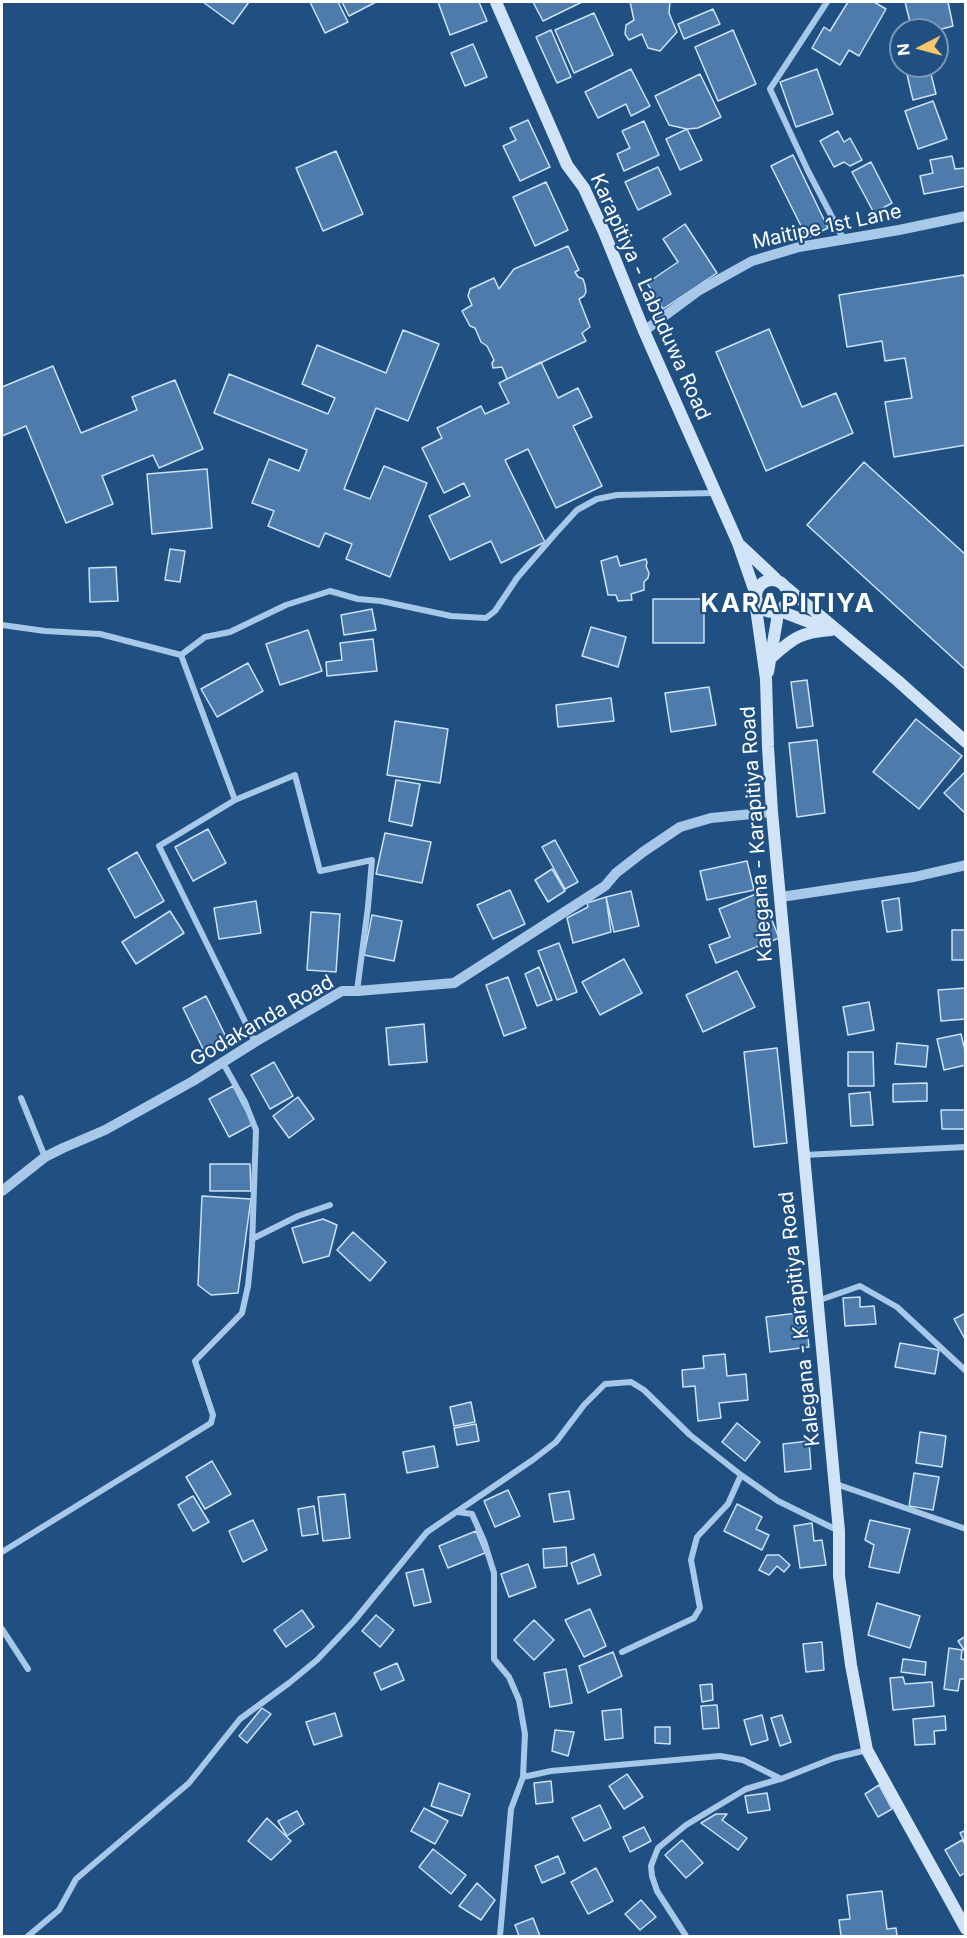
<!DOCTYPE html>
<html>
<head>
<meta charset="utf-8">
<style>
  body { margin:0 }
  #map { position:relative; width:967px; height:1938px; overflow:hidden; background:#205082; font-family:Inter,sans-serif }
  canvas { display:block }
  .frame { position:absolute; inset:0; border:3px solid #fff; pointer-events:none }
  .north { position:absolute; left:889px; top:18px; width:60px; height:60px; box-sizing:border-box; background:#205082; border:2px solid #7996b4; border-radius:50%; rotate:264deg; font-size:16px; font-weight:700; line-height:24px; text-align:center; color:#fff }
  .north::after { content:''; display:block; margin:auto; width:21px; height:27px; background:#f5c668; clip-path:polygon(50% 0,100% 100%,50% 72%,0 100%) }
</style>
</head>
<body>
<div id="map">
<canvas width="967" height="1938"></canvas>
<div class="frame"></div>
<div class="north">N</div>
</div>
<script>
const ctx = document.querySelector('canvas').getContext('2d');
ctx.lineJoin = 'round';
function fillPath(path, color) {
  ctx.fillStyle = color;
  ctx.fill(path, 'evenodd');
}
function strokePath(path, color, width, dash) {
  ctx.strokeStyle = color;
  ctx.lineWidth = width;
  ctx.lineCap = dash ? 'butt' : 'round';
  ctx.setLineDash(dash || []);
  ctx.stroke(path);
}
function label(font, color, halo, rows, align = 'center') {
  ctx.font = font + ' Inter,sans-serif';
  ctx.lineWidth = 4.5;
  ctx.setLineDash([]);
  ctx.textBaseline = 'middle';
  ctx.strokeStyle = halo;
  ctx.fillStyle = color;
  for (const [text, x, y, turn = 0] of rows) {
    ctx.save();
    ctx.translate(x, y);
    ctx.rotate((+turn || 0) * Math.PI / 180);
    ctx.textAlign = isNaN(turn) ? turn : align;
    if (halo) ctx.strokeText(text, 0, 0);
    ctx.fillText(text, 0, 0);
    ctx.restore();
  }
}
const building = new Path2D(`
  M203,2h46l-16,22z
  M310,2h28l10,20 -23,11z
  M342,2h34l-27,14z
  M438,2h41l8,19 -37,14z
  M533,2h49l-39,19z
  M630,2h40l-1,11 8,19 -17,19 -12,-3 -6,-14 -13,6 -4,-6 1,-9 8,-5z
  M848,2h26l12,7 -27,47 -10,-6 -9,15 -28,-17 12,-21 6,4z
  M905,2h43l5,24 -15,4 3,14 -4,1v-15h-25z
  M713,9l7,15 -36,15 -6,-15z
  M594,13l19,42 -39,18 -19,-43z
  M551,30l20,47 -14,6 -21,-46z
  M733,30l23,54 -38,17 -23,-54z
  M473,44l14,33 -22,9 -14,-33z
  M905,66h24l7,28 -23,6z
  M631,69l19,37 -19,10 -5,-12 -28,14 -13,-26z
  M817,69l16,45 -37,13 -16,-45z
  M700,74l21,43 -23,11 -11,1 -18,-4 -14,-29z
  M933,101l14,38 -29,10 -13,-38z
  M528,120l22,47 -30,14 -17,-35 13,-6 -6,-12z
  M644,121l15,34 -35,16 -7,-17 13,-6 -8,-17z
  M687,129l15,31 -22,10 -14,-31z
  M838,131l6,11 6,-4 12,22 -12,6 -6,-4 -10,5 -14,-26z
  M336,151l27,63 -40,17 -27,-63z
  M793,155l35,73 -21,10 -36,-72z
  M952,156l3,13 10,-1 1,18 -42,8 -4,-18 13,-3 -3,-13z
  M871,162l21,41 -18,10 -22,-41z
  M658,167l13,27 -33,16 -13,-28z
  M546,182l22,48 -33,16 -22,-49z
  M685,224l32,49 -54,36 -16,-26 31,-21 -15,-23z
  M568,246l11,24 -4,2 3,5 5,2 2,6 1,7 -2,4 -5,3 11,28 -8,6 4,8 -79,38 -5,-12 -9,1 -1,-5 2,-3 -7,-14 -6,-4 -6,-14 -5,-2 -8,-15 10,-6 -4,-9 2,-7 24,-11 5,11 15,-20z
  M964,275l2,12v158l-72,12 -9,-55 27,-4 -7,-40 -20,3 -3,-20 -35,6 -8,-52z
  M769,329l33,78 34,-14 17,40 -87,38 -50,-119z
  M403,330l36,14 -31,77 -32,-13 -32,81 26,10 14,-33 43,17 -37,94 -44,-18 6,-15 -27,-11 -6,14 -51,-21 6,-15 -22,-8 17,-44 30,12 8,-21 -93,-37 15,-39 99,40 7,-16 -33,-14 15,-39 69,28z
  M541,362l17,36 20,-10 14,29 -19,9 29,60 -46,22 -28,-59 -23,11 40,82 -44,21 -10,-22 -41,19 -21,-44 41,-20 -6,-13 -20,10 -22,-45 20,-10 -5,-10 44,-22 4,8 24,-11 -10,-20z
  M53,366l28,67 56,-23 -5,-13 43,-17 28,69 -44,19 -6,-13 -51,21 11,28 -47,19 -40,-97 -24,10v-49z
  M864,462l102,93v115l-159,-145z
  M207,469l5,59 -60,6 -5,-60z
  M170,549l15,2 -5,31 -15,-2z
  M617,556l3,10 26,-7 1,4 -1,3 3,7 -1,5 -4,4v8l-13,4 1,6 -14,1 -2,-6h-8l-7,-34z
  M116,567l2,34 -28,1 -1,-34z
  M653,599h51v44h-51z
  M372,609l4,21 -32,5 -3,-20z
  M591,627l35,10 -8,30 -36,-11z
  M308,630l14,41 -42,14 -14,-41z
  M373,639l4,32 -50,5 -1,-14 16,-2 -2,-17z
  M248,663l15,28 -46,26 -16,-28z
  M807,680l6,46 -16,2 -6,-46z
  M709,687l7,38 -45,7 -6,-39z
  M611,698l3,23 -56,6 -2,-22z
  M916,719l46,37 -43,53 -46,-37z
  M395,721l53,8 -8,54 -53,-8z
  M817,740l8,73 -28,4 -8,-74z
  M966,771v43l-22,-21z
  M396,780l24,4 -8,42 -23,-5z
  M208,829l18,34 -33,18 -18,-34z
  M385,833l46,9 -9,41 -46,-9z
  M555,840l23,42 -13,7 -23,-42z
  M137,852l27,49 -29,17 -27,-49z
  M747,861l7,29 -47,10 -7,-29z
  M552,869l13,22 -17,11 -13,-22z
  M510,890l15,34 -32,15 -16,-34z
  M631,891l8,35 -25,6 -8,-35z
  M761,892l18,46 -63,25 -7,-18 21,-8 -11,-28z
  M606,897l5,35 -38,11 -6,-25 21,-11 -1,-4z
  M899,898l3,32 -15,2 -5,-31z
  M256,901l5,32 -42,6 -5,-31z
  M170,911l14,22 -48,31 -14,-22z
  M311,912l29,2 -4,58 -29,-2z
  M372,915l30,6 -8,40 -30,-6z
  M952,930h14v30h-14z
  M559,943l18,49 -20,8 -19,-49z
  M624,959l18,34 -42,22 -18,-33z
  M539,967l13,33 -15,6 -12,-32z
  M737,971l18,36 -52,25 -17,-37z
  M508,977l18,51 -22,8 -18,-51z
  M966,988v31l-25,2 -3,-31z
  M206,996l21,43 -23,12 -21,-43z
  M869,1002l5,28 -26,5 -5,-28z
  M424,1024l3,38 -38,3 -3,-37z
  M961,1034l5,21v10l-22,5 -7,-31z
  M897,1043l31,3 -2,21 -31,-3z
  M777,1048l10,95 -33,4 -10,-95z
  M848,1052h25l1,34h-26z
  M274,1062l19,34 -23,13 -19,-34z
  M965,1082h1v47h-24l-1,-19h24z
  M927,1083v18l-34,1v-18z
  M233,1086l20,38 -24,13 -20,-38z
  M870,1092l3,33 -22,1 -2,-32z
  M298,1097l16,22 -25,19 -16,-22z
  M210,1164h40l1,27h-41z
  M202,1196l49,3 -13,94 -27,2 -13,-10z
  M323,1219l14,6 -8,31 -26,7 -11,-35z
  M353,1232l33,30 -16,19 -33,-31z
  M860,1297v10l14,-1 2,18 -31,2 -2,-28z
  M805,1312l4,35 -39,5 -4,-35z
  M966,1313v28l-12,-22z
  M900,1343l39,7 -4,24 -40,-7z
  M725,1354l2,22 19,-2 2,26 -29,3 2,15 -23,3 -3,-35 -12,1 -1,-17 22,-2 -1,-12z
  M471,1402l4,20 -21,4 -4,-19z
  M737,1423l23,19 -15,19 -23,-19z
  M476,1424l3,17 -22,4 -3,-17z
  M920,1432l26,4 -4,31 -26,-4z
  M809,1441l2,28 -26,3 -2,-28z
  M434,1446l4,21 -31,6 -4,-21z
  M212,1461l19,33 -26,15 -19,-32z
  M914,1473l25,4 -6,33 -24,-4z
  M508,1490l12,26 -25,11 -11,-26z
  M569,1491l5,28 -20,3 -5,-28z
  M345,1494l5,44 -27,3 -5,-44z
  M193,1496l16,26 -16,9 -15,-26z
  M737,1504l25,13 -6,12 13,6 -7,15 -38,-19z
  M314,1506l4,28 -16,2 -4,-27z
  M253,1520l14,30 -24,12 -14,-31z
  M870,1520l40,9 -11,44 -30,-6 5,-22 -9,-5z
  M812,1523l2,18 8,-1 4,25 -26,3 -6,-42z
  M476,1531l9,22 -37,15 -9,-22z
  M566,1547l1,19 -23,2 -1,-19z
  M594,1554l7,21 -23,9 -7,-21z
  M767,1555h12l11,10 -6,7 -7,-6 -8,9 -10,-5z
  M528,1564l8,23 -27,10 -8,-23z
  M423,1569l8,33 -17,4 -8,-33z
  M877,1603l43,13 -10,32 -42,-13z
  M590,1609l16,37 -22,11 -19,-37z
  M302,1610l12,17 -28,20 -12,-17z
  M376,1615l18,15 -14,17 -18,-16z
  M534,1620l20,20 -20,20 -20,-20z
  M966,1636v17l-8,-12z
  M822,1642l2,28 -18,2 -3,-28z
  M949,1648l13,2 -1,9 5,1v19h-6l-2,12 -14,-2z
  M613,1652l9,24 -34,17 -9,-27z
  M903,1659l23,3 -1,13 -24,-3z
  M397,1663l7,17 -23,10 -7,-17z
  M566,1669l6,34 -22,4 -6,-34z
  M903,1677l2,7 27,-2 2,24 -41,4 -3,-32z
  M712,1684l1,16 -11,2 -2,-17z
  M717,1705l2,23 -16,1 -2,-23z
  M262,1708l9,6 -24,29 -8,-7z
  M621,1709l2,29 -18,2 -3,-29z
  M335,1713l7,23 -28,9 -8,-23z
  M762,1715l6,25 -17,5 -7,-25z
  M782,1715l9,27 -11,4 -9,-28z
  M945,1716l1,14 -12,1 1,13 -20,1 -2,-26z
  M655,1727h15v17l-15,-1z
  M555,1730l19,2 -6,24 -16,-5z
  M627,1774l16,23 -19,12 -15,-23z
  M551,1781l2,21 -17,2 -2,-21z
  M439,1783l31,11 -8,22 -31,-10z
  M879,1785l13,24 -14,8 -13,-23z
  M767,1793l3,17 -22,3 -3,-17z
  M600,1805l11,23 -27,13 -12,-23z
  M424,1808l24,13 -13,23 -24,-13z
  M297,1811l7,13 -17,12 -9,-15z
  M716,1814h11l-5,6 25,18 -9,12 -37,-27z
  M267,1818l24,23 -20,19 -23,-19z
  M644,1827l7,14 -21,11 -7,-15z
  M966,1830v15l-6,-12z
  M682,1840l21,23 -17,15 -21,-23z
  M962,1840l4,5v27l-6,4 -15,-26z
  M433,1849l33,26 -15,19 -32,-27z
  M558,1856l7,17 -23,10 -7,-17z
  M596,1868l17,33 -25,13 -17,-32z
  M477,1883l18,17 -14,20 -22,-14z
  M882,1891l5,38 9,-1 1,8h-56l-2,-16 11,-1 -3,-24z
  M641,1900l15,17 -16,13 -15,-16z
  M533,1918l7,18h-21l-4,-11z`);
fillPath(building, '#4d7cac');
strokePath(building, '#cbe1f6', 1.5);
strokePath(new Path2D(`
  M827,2l-57,87 38,82 36,69
  M2,625l43,6 55,3 81,21
  M181,655l24,-18 25,-5 56,-27 44,-14 28,8 23,2 70,15 35,2 9,-7 22,-33 38,-44 22,-24 20,-11 20,-4 98,-2
  M181,655l54,145 -76,46 96,196
  M235,800l60,-25 25,96 52,-11 -4,47 -11,84
  M21,1098l24,59
  M804,1155l162,-8
  M252,1239l46,-23 32,-11
  M817,1301l43,-15 37,21 69,64
  M836,1484l130,45
  M458,1512l14,2 12,27 10,32v86l15,18 10,23 6,34 -2,43 28,-6 169,-15 23,4 38,19 53,-21 33,-8
  M2,1552l209,-129 2,-8 -18,-54 47,-48 6,-27 4,-40 4,-116 -11,-28 -22,-39
  M2,1629l26,40
  M622,1652l72,-34 6,-10 -9,-48 6,-23 31,-33 13,-29
  M28,1936l31,-26 17,-31 113,-96 51,-64 49,-36 28,-23 37,-39 73,-89 107,-73 22,-17 28,-37 21,-21 26,-2 13,8 46,45 51,40 37,26 61,30
  M500,1936l11,-127 12,-32
  M686,1936l-29,-45 -5,-15 -1,-10 7,-18 28,-23 60,-36 34,-10`), '#a7c8e8', 6);
strokePath(new Path2D(`
  M644,331l54,-40 54,-30 47,-14 100,-17 67,-14
  M781,897l133,-20 52,-12
  M2,1191l43,-34 18,-9 42,-18 88,-49 62,-39 87,-51h15l97,-8 151,-97 11,-13 27,-21 37,-25 31,-9 61,-6`), '#a7c8e8', 10);
strokePath(new Path2D(`
  M496,2l71,163 17,23 20,44 40,99 94,212 17,49
  M741,546l34,32
  M756 596a16 16 0 1 1 32 0a16 16 0 1 1-32 0Z
  M787,588l111,93 68,61
  M755,601l11,78 2,68 4,65 67,719v45l12,89 16,85 99,179
  M780,611l47,18
  M772,657c21,-19 29,-25 59,-27
  M768,672l9,-52v-8`), '#d1e3f7', 12);
label('20px', '#fff', '#205082', [
  ["Maitipe 1st Lane",827,227,-12],
  ["Karapitiya - Labuduwa Road",650,297,66],
  ["Kalegana - Karapitiya Road",757,834,-94],
  ["Godakanda Road",262,1021,-30],
  ["Kalegana - Karapitiya Road",800,1319,-96]
]);
ctx.letterSpacing = '1.5px';
label('bold 26px', '#fff', '#205082', [
  ["KARAPITIYA",788,604]
]);
ctx.letterSpacing = '0px';
</script>
</body>
</html>
